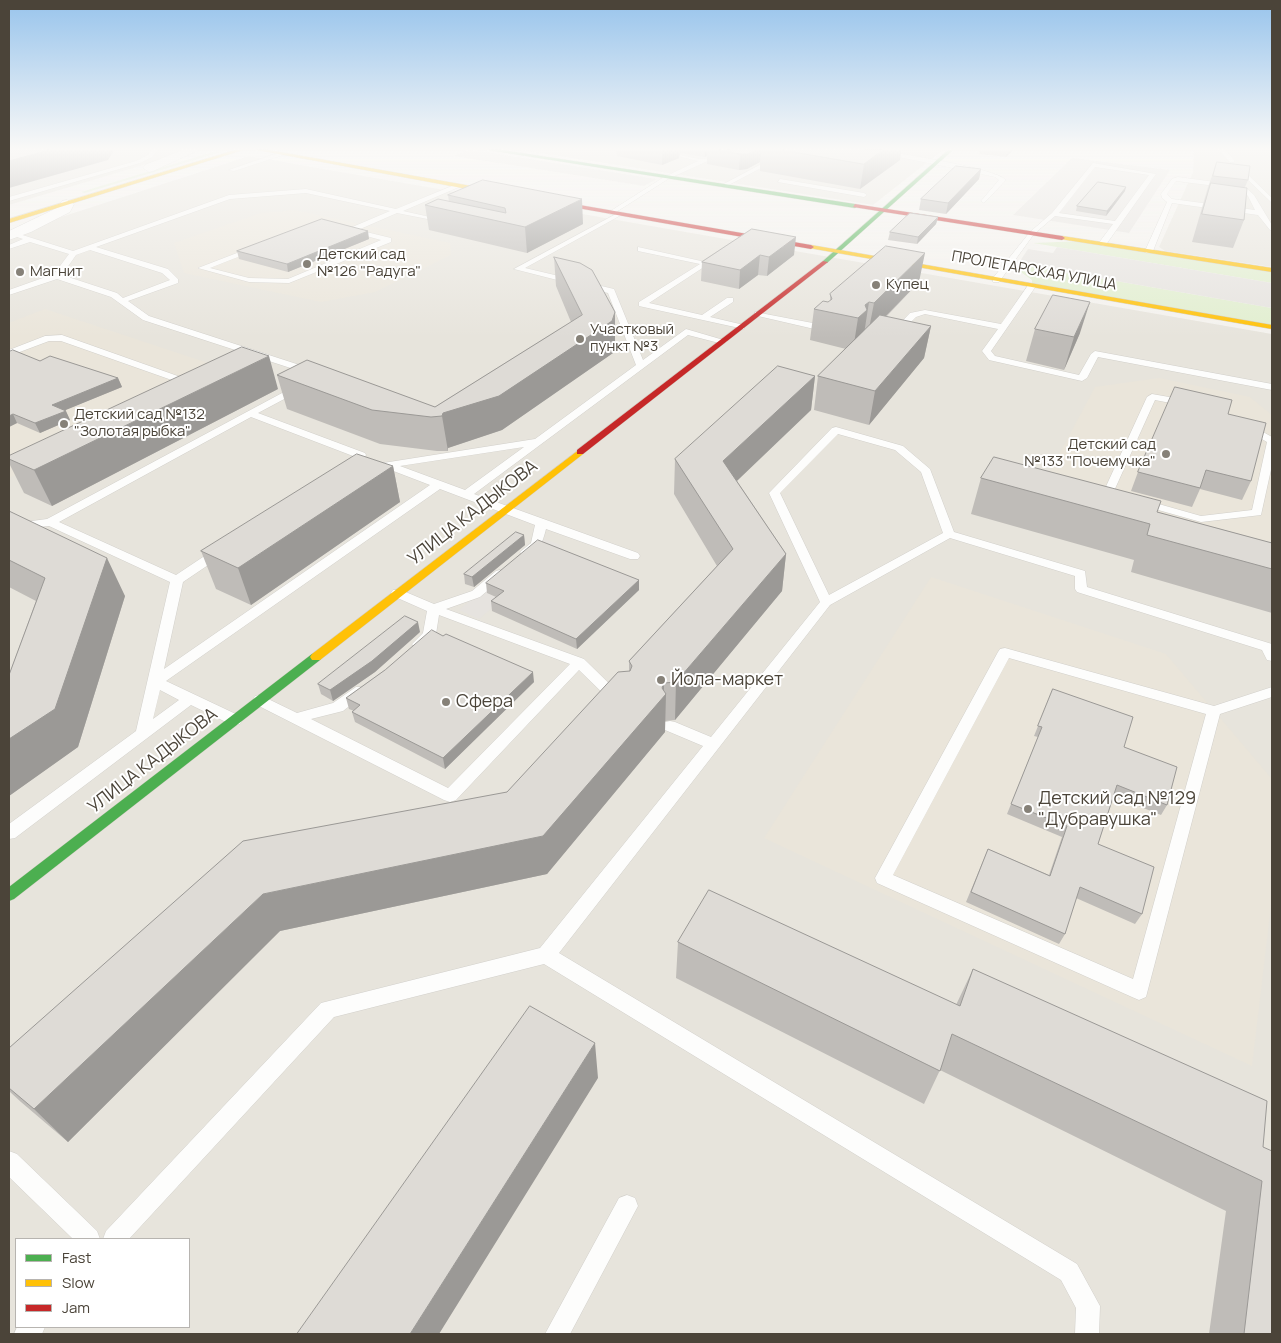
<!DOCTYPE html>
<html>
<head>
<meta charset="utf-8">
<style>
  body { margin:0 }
  #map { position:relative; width:1281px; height:1343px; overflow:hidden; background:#f4f2ee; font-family:Manrope,sans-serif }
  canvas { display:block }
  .frame { position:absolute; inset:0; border:10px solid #4b4439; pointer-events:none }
  .legend { position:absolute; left:15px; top:1238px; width:175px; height:90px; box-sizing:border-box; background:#fff; border:1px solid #b7b4b0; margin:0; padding:6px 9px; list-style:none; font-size:15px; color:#4b4439 }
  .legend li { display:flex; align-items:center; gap:10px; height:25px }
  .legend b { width:25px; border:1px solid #b7b4b0 }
</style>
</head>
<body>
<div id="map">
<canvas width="1281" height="1343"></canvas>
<div class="frame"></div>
<ul class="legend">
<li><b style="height:6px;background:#4caf50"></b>Fast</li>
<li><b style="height:6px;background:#ffc107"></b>Slow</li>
<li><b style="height:6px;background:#c62828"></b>Jam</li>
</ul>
</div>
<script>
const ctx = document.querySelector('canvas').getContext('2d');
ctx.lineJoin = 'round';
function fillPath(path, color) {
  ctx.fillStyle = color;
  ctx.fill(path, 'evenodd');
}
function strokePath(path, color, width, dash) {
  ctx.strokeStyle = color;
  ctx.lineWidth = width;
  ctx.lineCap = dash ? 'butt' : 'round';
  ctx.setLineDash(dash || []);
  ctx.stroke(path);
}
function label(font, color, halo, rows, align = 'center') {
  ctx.font = font + ' Manrope,sans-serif';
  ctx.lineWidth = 4;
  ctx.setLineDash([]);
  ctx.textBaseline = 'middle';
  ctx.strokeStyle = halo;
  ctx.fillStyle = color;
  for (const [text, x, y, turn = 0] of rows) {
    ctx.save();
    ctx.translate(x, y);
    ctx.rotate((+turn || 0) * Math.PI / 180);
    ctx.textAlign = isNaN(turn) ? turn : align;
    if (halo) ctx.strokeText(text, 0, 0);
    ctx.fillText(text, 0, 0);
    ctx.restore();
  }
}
fillPath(new Path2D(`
  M9,150h185l-185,55z
  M521,150h422l-70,55z
  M1194,150h78v117l-107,-16 -6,-4 34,-75z
  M249,156l1023,178v1000h-1263v-1100zM16,1239h173v88h-173z`), '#e7e4dc');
fillPath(new Path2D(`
  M294,210l156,33 1,12 -76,37 -54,10 -137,-29 -10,-30 87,-30z
  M45,309l187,62 -223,107v-155z
  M1159,378l91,19 22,18v126l-52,2 -181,-51 56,-105z
  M931,577l235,77 106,125v118l-20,169 -488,-228z`), '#eae5da');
fillPath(new Path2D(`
  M216,151l5,1 -136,41 -4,-1z
  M1083,241l189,29v13l-239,-40z
  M1018,264l254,44v19l-240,-41v-6l-14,-10z`), '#e1eecf');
fillPath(new Path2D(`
  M468,150h4l185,29 -13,7 -190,-30z
  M1072,158l98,12 -41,63 -116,-18z
  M1057,247l215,36v25l-254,-44 10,-15 25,4z
  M545,539l18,7 -84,73 -20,-9z`), '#e6e3df');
const lane = new Path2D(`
  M152,150h6l-6,7 -12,6 -131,38v-4l127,-36 12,-6z
  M652,150c14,0 44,10 53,9 10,-2 16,-9 27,-9l-64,29 -55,35h-4v-2l55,-35 34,-16z
  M866,150h14c24,5 112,17 126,30l-22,23 -3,-2 18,-21 -4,-3z
  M1218,150h7l9,10v2h-4z
  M281,152l2,3 -49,16 -5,-1z
  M771,159l5,1 -51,27 -5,-1z
  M1093,163l63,11 -51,72 -7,-2 15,-20 -58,-8 -21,18 -35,48h-6v-4l37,-46 22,-19zM1095,167l54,8 -34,46 -56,-8z
  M1244,171l28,27v5l-30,-29z
  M1178,177l66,9 10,9 18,30v6l-2,-1 -12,-15 -86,-12 -19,48 -7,2 -1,-2 22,-49 -5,-4 -1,-4 11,-15zM1176,181l64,8 8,7 7,14 -83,-11 -5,-5z
  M780,179l84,14 3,2 -3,2 -86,-15z
  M457,184l3,2 -1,1 -56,24 45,10v2l-51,-10 -39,17 33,8v4l-102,41 -40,-1 -51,-14 122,-47 30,7 40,-17 -84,-18 -76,6 -134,48 72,22 10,10v4l-50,18 21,15 166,54 2,2 -5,3 -169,-55 -32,-23 -54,-18 -48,16v-5l45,-16 15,-20 -39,-12 -21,7v-4l14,-6 -12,-4 -1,-1 3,-2 60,19 156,-56 77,-6 90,20zM322,224l59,16 -93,39 -39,-1 -39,-10zM90,250l72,23 8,7 -47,18 -6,-5 -55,-18 14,-20z
  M618,213l5,1 -98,54 89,21 29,71 43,-31 41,12 -4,3 -35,-9 -214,159 164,59 2,3 -2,3h-8l-84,-30c-3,12 -8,29 -24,26l-2,-3 11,-9 4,-18 -95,-36 -274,192 74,35 2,4 -2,4 -5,1 -5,-1 -39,-19 -176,133 -6,1v-15l127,-93 34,-149 -121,-56 -40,4v-6l38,-5 250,-134h6v4l-45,24 107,40 1,2 -1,2 -15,10h-8l-1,-2 12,-9 -102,-39 -192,105 117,53 39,-26h8l2,3 -2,3 -40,27 -19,87 266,-184 -47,-18 -1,-2 1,-2 152,-24 101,-74 -28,-72 -94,-24zM524,447l-59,43 -65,-24zM160,690l19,10 -26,19z
  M638,247l72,16 -61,40 53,12 25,-17h6v4l-23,15 34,8v4l-105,-23v-4l61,-38 -62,-13z
  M1029,284l7,2 -45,65 4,5 84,19 12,-21 4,-3 177,33v6l-174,-33 -11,21 -5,3 -93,-21 -7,-9 16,-22 -73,-15 -9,3 -18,18 -7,-2 19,-20 15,-3 76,14z
  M755,312l68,13 4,3 -4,3 -65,-15h-3z
  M62,335l127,45 2,2 -2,2h-6l-122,-43h-12l-40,15v-6l36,-14z
  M1152,394l34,6 5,3 -5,3 -31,-6 -41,91 12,6 -6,3 -16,-5 -1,-2 44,-96z
  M1247,423l25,14v28l-11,50 -60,7 -64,-18 -2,-2 6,-3 60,17 51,-6 15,-68 -24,-14 -1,-2z
  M836,427l67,19 27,23 24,63 131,39 2,16 185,57v17l-5,-1 -5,-10 -185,-58 -2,-3v-13l-125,-38 -120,67 -271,348 518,311 23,42 -1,28h-24l1,-26 -15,-28 -517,-316 -210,53 -205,222h-26l3,-8 215,-228 219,-55 163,-202 -38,-16 -2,-4 2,-4 5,-1 5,1 36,15 109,-135 -51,-109 63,-65zM838,434l57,16 26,22 22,61 -114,62 -49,-102z
  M500,570l4,1 2,3 -2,3 -24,20 -34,12 138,50 42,41 -2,4h-10l-35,-34 -123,130 -6,2 -6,-2 -189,-96 -2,-4 2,-4 5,-1 37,18 36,-10 23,-16h10l2,3 -2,3 -23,18 -32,8 137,69 122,-124 -131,-49 -3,19 -12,13h-10l-2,-3 11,-11 4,-22 -34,-15 -2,-3 2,-3h8l33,14 38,-13 24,-20z
  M1005,648l209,58 58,-19v10l-52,17 -74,283 -7,3 -7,-3 -255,-114 -2,-5 123,-226 2,-3zM1009,658l197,56 -73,265 -240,-104z
  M9,1151l8,3 80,77 3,8h-27l-64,-62z
  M627,1195l8,3 3,8 -68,128h-25l74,-136z
  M17,1327h28l-3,7h-28z`);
const street = new Path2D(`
  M183,150h16l-46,21 -4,1 -6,-4 2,-3z
  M67,200l7,4 -4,8 -39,20 -22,8v-9l50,-24 3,-6z`);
const fast = new Path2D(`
  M502,150l353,54 3,2 -3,2 -367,-58z
  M948,150h5l-126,113h-4v-2z
  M316,653l4,1 2,3 -2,3 -306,239 -5,2v-14l303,-233z`);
const slow = new Path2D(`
  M235,150h8l-234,73v-4z
  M269,150l236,42 3,2 -3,2 -248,-46z
  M1062,236l210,32v4l-212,-33z
  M811,245l461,80v4l-463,-81 -1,-1z
  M580,449l3,1v4l-263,206h-8l-2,-3 2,-3z`);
const jam = new Path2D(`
  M545,199l266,46 3,2 -3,2 -268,-47z
  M855,204l207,32 3,2 -3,2 -209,-33z
  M823,261l5,1 -245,192h-6v-4z`);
strokePath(lane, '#d2d0cb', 1);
strokePath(street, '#d2d0cb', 1);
strokePath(fast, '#d3cfc5', 1);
strokePath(slow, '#d3cfc5', 1);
strokePath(jam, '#d3cfc5', 1);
fillPath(lane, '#fdfdfc');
fillPath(street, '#fdfdfc');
fillPath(fast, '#4caf50');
fillPath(slow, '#ffc107');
fillPath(jam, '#c62828');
fillPath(new Path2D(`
  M616,150h285l-1,10 -40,29 -100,-18v-9l-13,7 -8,1 -32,-6v-8l-2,1 -25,-4 -1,5 -17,7 -45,-9z
  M980,150h33l-7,7 -27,-3z
  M1217,162l31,18 -3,7 -1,33 -11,28 -41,-6 16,-55z
  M981,169l-2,10 -33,35 -27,-4 2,-11z
  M1125,191l-19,25 -30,-5 1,-5z
  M448,195l135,29 -56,29 -98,-23 -4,-25 24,-3z
  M938,217l-2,7 -19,20 -29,-4 2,-8z
  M752,229l42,26 -27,21 -9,-1 -19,14 -38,-8 1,-19z
  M369,239l-81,33 -49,-13 -2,-8z
  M554,257l61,55v32l-2,9 -111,77 -54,18v3h-11l-57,-7 -93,-35 -10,-34 158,32 136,-85 -15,-36z
  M919,282l-33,35 45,9 -7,32 -55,67 -55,-15 4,-34 28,-27 -36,-9 4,-31 16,-8v-7z
  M1035,329l45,4 -16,37 -38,-9z
  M9,352l31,9 78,17 4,9 -57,23 5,10 -30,13 -23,-10 -8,4z
  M815,376l-4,34 -74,71 49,73 -4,37 -107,129 -10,1v11l-118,142 -267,57 -212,211 -47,-40 -12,-11v-43l498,-256 122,-120v-11l88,-95 -43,-72 1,-35z
  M278,389l-226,117 -28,-13 -15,-30v-7z
  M1228,414l23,67 -9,19 -42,-11 -8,18 -61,-16 7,-19z
  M393,466l7,36 -149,103 -35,-16 -15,-38z
  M981,478l176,34 115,31v70l-141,-41 3,-12 -163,-46z
  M9,511l116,85 -47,151 -69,49v-121l27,-74 -27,-14z
  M524,535l1,10 -51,42 -9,-3 -1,-10z
  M639,580v10l-62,59 -85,-38 -1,-10 5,-4 -9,-4 -1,-10z
  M420,632l-45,40 -42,29 -12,-7 -3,-10z
  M385,670l149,12 -89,87 -90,-47 -3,-10 2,-1 -5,-2 -3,-11z
  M1053,689l71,58 43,58 -6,10 -48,-19 -15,48 44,70 -7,10 -59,-26 -11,36 -6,10 -93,-42 22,-53 61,26 13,-38 -55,-23 31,-77 -4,-1z
  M678,942l278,63 17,-36 290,178 9,187h-63l17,-123 -286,-141 -16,34 -248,-126z`), '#bfbcb8');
fillPath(new Path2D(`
  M9,150h105l-6,10 -99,28z
  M662,150h18l-1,8 -17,7z
  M705,150h2v6l-2,1z
  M755,150h6l-1,12 -13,7 -8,1 1,-16z
  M883,150h18l-1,10 -40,29 4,-25z
  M1008,150h5l-7,7z
  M981,169l-2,10 -33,35 2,-11z
  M1126,187l-1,4 -19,25 1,-5z
  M582,199l1,25 -56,29 -2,-26z
  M938,217l-2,7 -19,20 1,-7z
  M368,231l1,8 -81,33 -1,-8z
  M796,237l-2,18 -27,21 2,-19z
  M925,253l-6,29 -51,52 6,-31z
  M760,255l-2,20 -19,14 1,-19z
  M869,302l-5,32 -11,16 5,-32 7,-13z
  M1090,302l-10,31 -16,37 10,-33z
  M615,312v32l-2,9 -111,77 -54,18v3l-6,-35 1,-3z
  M931,326l-7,32 -55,67 6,-34z
  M269,356l9,33 -226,117 -18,-36z
  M815,376l-4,34 -90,86 2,-35z
  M118,378l4,9 -66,27 -4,-9z
  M66,411l4,9 -30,13 -5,-10z
  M13,414l4,9 -8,4v-11z
  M393,466l7,36 -149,103 -13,-37z
  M524,535l1,10 -51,42 -2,-10z
  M786,554l-4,37 -107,129 1,-38z
  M107,558l18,38 -47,151 -69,49v-57z
  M639,580v10l-62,59 -1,-10z
  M418,622l2,10 -45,40 -42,29 -3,-11z
  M533,672l1,10 -89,87 -2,-11z
  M664,683v13l2,-2 -1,38 -118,142 -267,57 -212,211 -34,-33 229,-215 280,-58 119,-148z
  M595,1043l3,35 -159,256h-29z`), '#9b9996');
const building = new Path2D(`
  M12,150h37l-40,11v-10z
  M719,150h36l-7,4h-8z
  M782,150h101l-19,14z
  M1217,162l33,4 -2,14 -35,-4z
  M956,166l25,3 -33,34 -27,-4z
  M483,180l99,19 -57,28 -100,-22 13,-6 68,14 -1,-5 -57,-13z
  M1098,182l28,5 -19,24 -30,-5z
  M1211,183l36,5 -3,32 -42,-6z
  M910,213l28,4 -20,20 -28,-5z
  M322,219l46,12 -81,33 -50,-13z
  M752,229l44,8 -27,20 -9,-2 -20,15 -38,-8z
  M886,246l39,7 -51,50 -5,-1 -4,3 2,5 -9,8 -44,-9 9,-8 5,1 4,-3 -2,-5z
  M554,257l26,6 12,7 23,42 -3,9 -113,75 -56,17 -1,3 -11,1 -59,-7 -95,-35 30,-15 128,47 147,-92z
  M1053,295l37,7 -16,35 -39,-8z
  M880,315l51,11 -56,65 -57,-15z
  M242,347l27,9 -235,114 -25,-11v-3z
  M13,350l27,11 10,-5 68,22 -66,27 14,6 -31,12 -22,-9 -4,2v-64z
  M778,366l37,10 -92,85 63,93 -110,128 -12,1 -2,5 4,6 -123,142 -280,58 -229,215 -25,-21v-40l234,-207 264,-49 111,-120 12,-1 2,-5 -3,-5 104,-112 -58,-90z
  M1175,387l57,13 -4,14 38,9 -15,58 -45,-11 -6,18 -62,-16z
  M357,454l36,12 -155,102 -37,-17z
  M994,457l167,44 -4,11 115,31v26l-125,-34 3,-11 -169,-46z
  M9,511l98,47 -52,151 -46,30v-64l36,-97 -36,-18z
  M516,532l8,3 -52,42 -8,-3z
  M538,540l101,40 -63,59 -85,-38 13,-10 -18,-8z
  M405,616l13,6 -46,39 -42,29 -12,-6z
  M432,630l11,6 3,-2 87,38 -90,86 -91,-46 8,-7 -14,-7 39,-28z
  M1053,689l80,28 -9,30 53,20 -10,38 -50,-20 -19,59 56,23 -12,47 -62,-27 -15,47 -94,-42 17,-43 62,27 17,-50 -56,-22 31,-77 -4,-1z
  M709,890l251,116 13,-37 294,132 -4,46 9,4v183h-28l18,-153 -310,-147 -12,37 -262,-129z
  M530,1006l65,37 -185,291h-113z`);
fillPath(building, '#dedbd6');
strokePath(building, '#9b9996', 1);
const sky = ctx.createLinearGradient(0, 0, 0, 338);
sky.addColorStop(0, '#98c4ec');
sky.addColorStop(0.44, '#faf9f7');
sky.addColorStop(1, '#faf9f700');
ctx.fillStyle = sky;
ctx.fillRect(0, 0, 1281, 338);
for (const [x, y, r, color] of [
  [307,264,5,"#868178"],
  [20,272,5,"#868178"],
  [876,285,5,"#868178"],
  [580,339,5,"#868178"],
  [64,424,5,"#868178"],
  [1166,454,5,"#868178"],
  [661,680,5,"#868178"],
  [446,702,5,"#868178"],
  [1028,809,5,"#868178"]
]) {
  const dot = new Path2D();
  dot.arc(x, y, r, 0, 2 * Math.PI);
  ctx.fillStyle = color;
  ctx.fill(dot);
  strokePath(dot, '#fff', 2);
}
label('15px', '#4b4439', '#fff', [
  ["Детский сад",317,255],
  ["№126 \"Радуга\"",317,272],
  ["Магнит",30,272],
  ["Купец",886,285],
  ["Участковый",590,330],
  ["пункт №3",590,347],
  ["Детский сад №132",74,415],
  ["\"Золотая рыбка\"",74,432],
  ["Детский сад",1156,445,"right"],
  ["№133 \"Почемучка\"",1156,462,"right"]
], 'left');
label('15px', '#4b4439', '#fff', [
  ["ПРОЛЕТАРСКАЯ УЛИЦА",1034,271,10]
]);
label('18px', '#4b4439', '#fff', [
  ["УЛИЦА КАДЫКОВА",473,513,-38],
  ["УЛИЦА КАДЫКОВА",153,761,-38]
]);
label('18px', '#4b4439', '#fff', [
  ["Йола-маркет",671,680],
  ["Сфера",456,702],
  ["Детский сад №129",1038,799],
  ["\"Дубравушка\"",1038,820]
], 'left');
</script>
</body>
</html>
